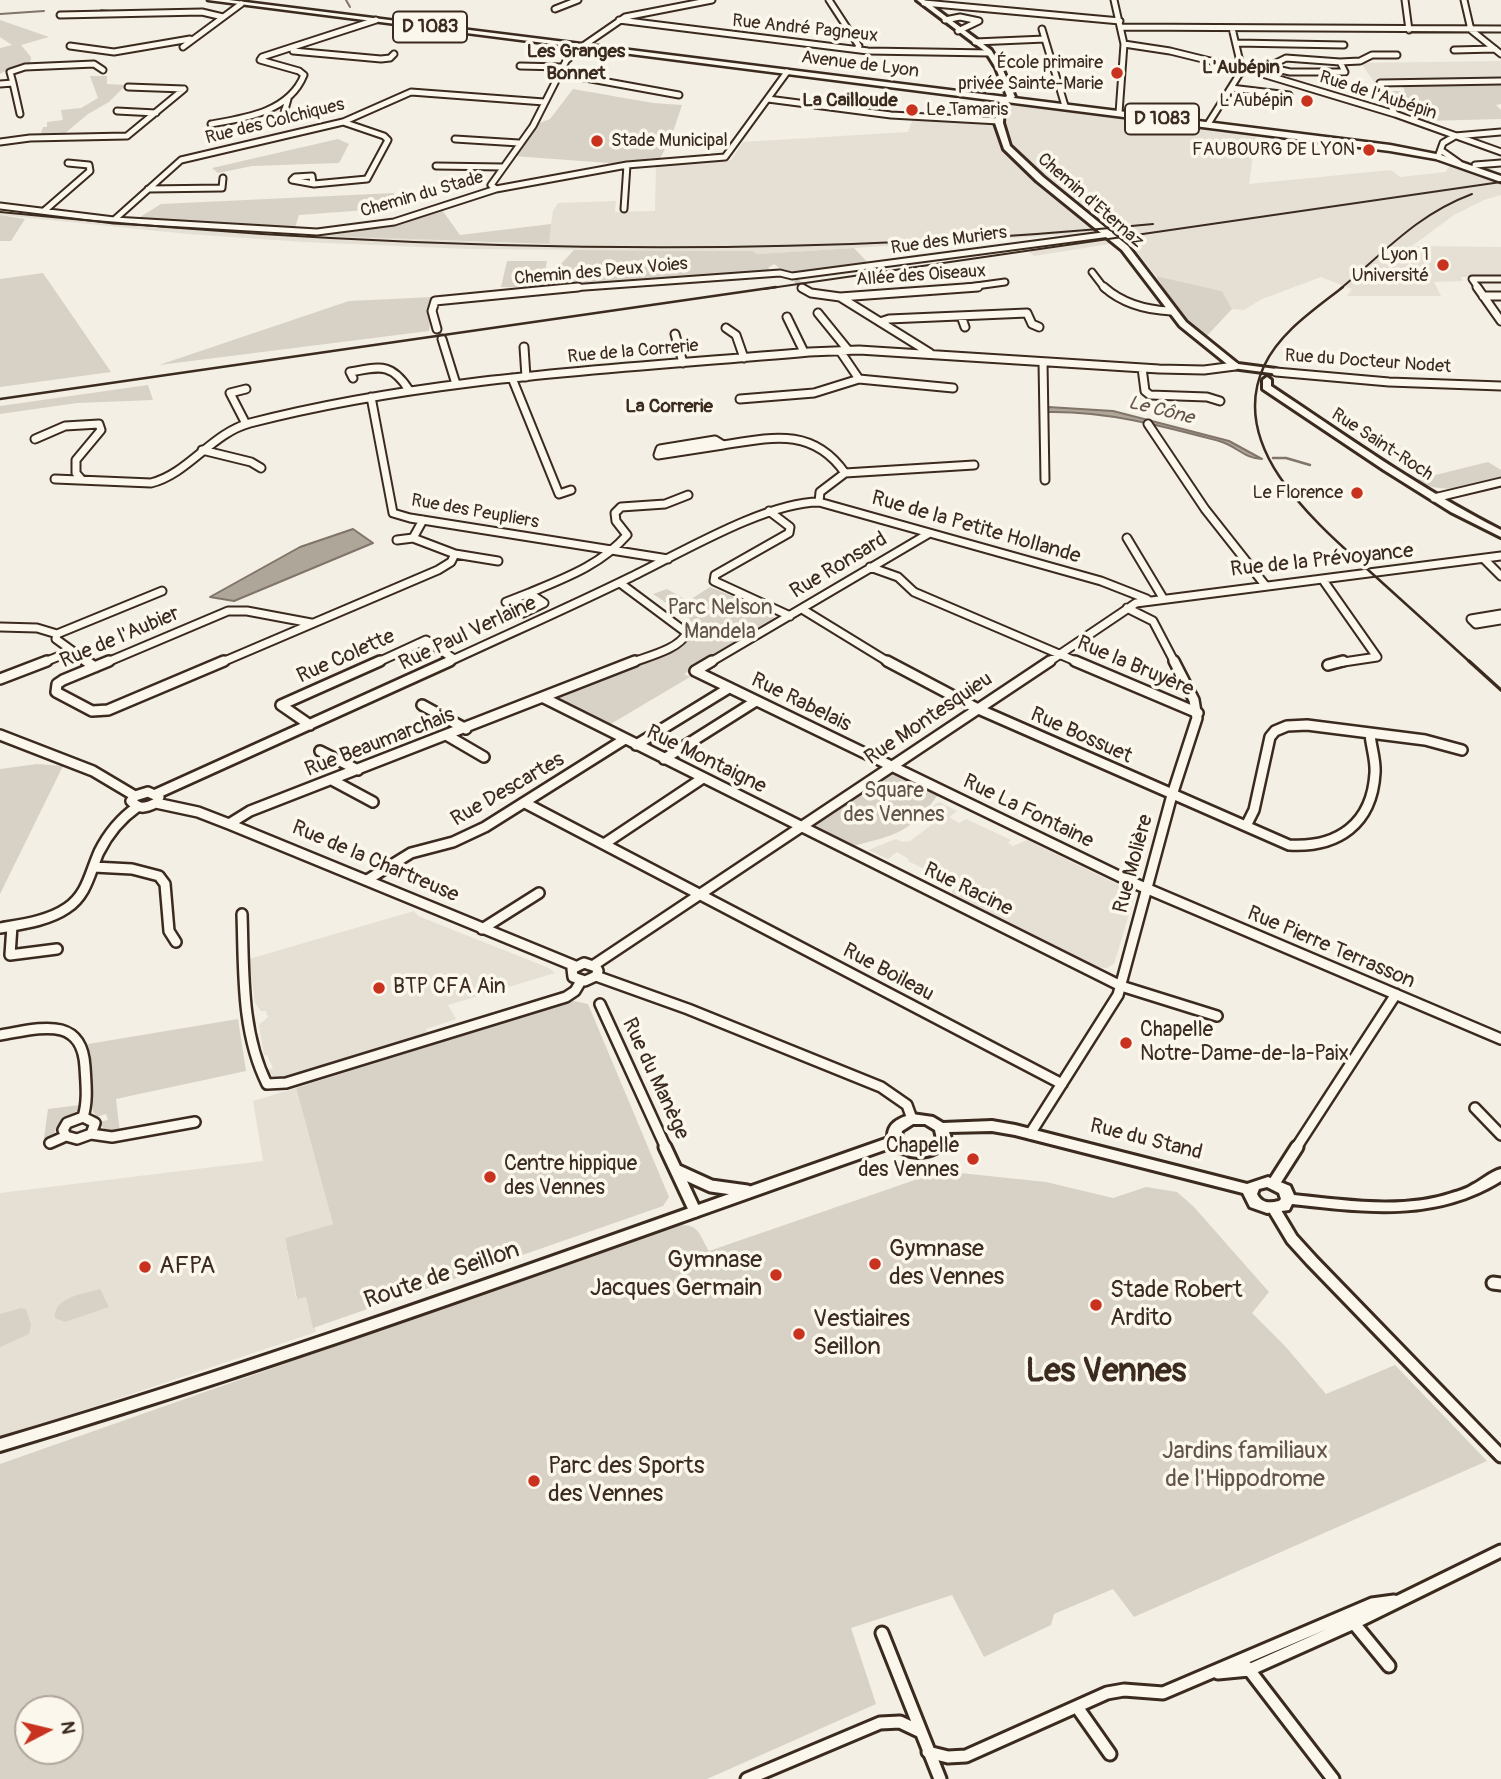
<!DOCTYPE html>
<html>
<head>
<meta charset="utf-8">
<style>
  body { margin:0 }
  #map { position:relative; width:1501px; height:1779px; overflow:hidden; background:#f3efe4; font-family:Pangolin,sans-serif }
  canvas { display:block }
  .north { position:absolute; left:14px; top:1695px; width:70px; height:70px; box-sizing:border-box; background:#fbf7ec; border:2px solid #aea59a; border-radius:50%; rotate:83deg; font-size:19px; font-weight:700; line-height:28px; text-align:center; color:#3b2a1e }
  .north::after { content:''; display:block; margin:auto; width:24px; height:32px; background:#c8321e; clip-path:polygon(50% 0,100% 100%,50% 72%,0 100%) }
</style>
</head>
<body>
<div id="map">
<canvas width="1501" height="1779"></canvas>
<div class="north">N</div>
</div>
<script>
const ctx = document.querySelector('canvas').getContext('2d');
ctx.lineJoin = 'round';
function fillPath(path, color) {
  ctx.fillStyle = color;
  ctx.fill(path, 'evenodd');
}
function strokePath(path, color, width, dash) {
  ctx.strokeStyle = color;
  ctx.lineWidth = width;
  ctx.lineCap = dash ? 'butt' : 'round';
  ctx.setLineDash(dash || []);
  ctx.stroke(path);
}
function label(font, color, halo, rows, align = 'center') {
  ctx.font = font + ' Pangolin,sans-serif';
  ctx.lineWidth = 7;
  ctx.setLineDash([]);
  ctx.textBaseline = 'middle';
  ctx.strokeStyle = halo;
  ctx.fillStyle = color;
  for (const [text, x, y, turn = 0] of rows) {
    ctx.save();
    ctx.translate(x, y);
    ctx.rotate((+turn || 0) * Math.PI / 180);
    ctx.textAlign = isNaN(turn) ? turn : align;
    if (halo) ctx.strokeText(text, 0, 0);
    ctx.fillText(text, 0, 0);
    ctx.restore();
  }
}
fillPath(new Path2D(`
  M1501,61v18l-127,3 -13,-19z
  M1011,103l245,31 -7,50 142,-14 9,7 46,-5 4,-8 21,6 30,12v13l-17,5 -30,15 -42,31 89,1v30h-40l2,4 -29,1 7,14h-94l5,-7 -31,-12 -59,22 -18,11 -12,-1 -10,-18 -66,-15 -28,-35 -94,15 -10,-9 86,-15 -353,22 -4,-3 -284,-2 -165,-7 -116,-8 -188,-19v-7l233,23 315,14 5,-34 5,-8 58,-2 -1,11 40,-1 1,-47 75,-4 12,-18 165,-10 5,-13 80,5 9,24 32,32 59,47 12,-1 -60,-46 -33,-33 -9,-21 -1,-10 2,-10z
  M939,802l18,9 -8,6 10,6 7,-4 45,21 -3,3 5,3 14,-6 102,50 4,11 -19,63 -7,4 -12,-1 -143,-71v-5l9,-8h-8l-45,-22 1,-2 -12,-7 -9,7 -20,-9 28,-11 6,3 8,-1 20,-15 -2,-2 3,-3 -5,-2 7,-13z
  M414,911l4,5 131,52 6,5 -107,32 8,14 -30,10 2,3 -141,44h-13l-9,-5 8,-3 -6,-13h-3l-5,-30 9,-8 -2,-6h-5l-6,-8 -6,-44z
  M296,1088l37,136 -48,14 11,60 10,-1 10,35 -316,106v-245l263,-32 -10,-60z`), '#e5dfd4');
fillPath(new Path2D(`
  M0,20l49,17 -28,8 10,12 -1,9 -18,1 -12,7v-26l12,-3 -12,-8z
  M90,76h17v8l19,1 -17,17 -21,12 -25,21 -23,1 3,-9h4v-5l16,-2 -2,-10 20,-2 17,-10z
  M1501,84v20l-5,1 5,5v9l-77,2 -18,-6 10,-2 -2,-7h-20l-9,-15h20l-3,-6z
  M573,89l80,14 29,2 -9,27 -14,29 -37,3 -109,-8 24,-32 13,-5z
  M338,139l11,5 -10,19 -87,3 -34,7 -6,-5z
  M394,193l-1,15 -94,7 -5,16 -157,-12 24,-15z
  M442,210l18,25 91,-11 -2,20 -222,-8 67,-11z
  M0,215l25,4 -14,22h-11z
  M854,248l16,17 -74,9 -11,-2 -11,-8 -6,4 5,4 -233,16 -39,-1 6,-26h40l-4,22 31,-33 179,1 4,3z
  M43,273l68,99 -111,15v-108z
  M1156,276l66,15 10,18 -28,30 -30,-34z
  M433,297l-4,34 -270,34 190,-64z
  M148,385l5,15 -76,3 -77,11v-8z
  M1488,462l13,8v9c-30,7 -58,17 -86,1z
  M710,587l61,25 4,8 -91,54 6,3 -81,48 -49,-24 1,-6 123,-49 11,-14 -9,-10 4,-3 -37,-25 14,-5 21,12z
  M37,764l26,2 -63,128v-125z
  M893,772l46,21c-26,38 -42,42 -86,53l-38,-21z
  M574,1001l14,3 81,193 -6,9 -350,122 -7,-31 -9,2 -12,-61 48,-14 -37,-136z
  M238,1019l8,52 -130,28 4,34 -16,-4 -5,-7 9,-2 -2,-6 -9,3 -4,-5 -5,-68z
  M80,1105l-1,5 -15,9 -10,14 -10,5 4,-29z
  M941,1171l105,11 67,16 33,-11 31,5 17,15 75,85 -17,21 33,33 41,48 69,-29 92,96 -353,156 -21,-28 -59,25 -3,11 -67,32 -32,-62 -101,33 25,76 -169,75h-707v-315l677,-238c22,-4 22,9 32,25zM28,1709h42v42h-42z
  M100,1289l9,18 -44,15 -10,-4c-2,-21 29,-24 45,-29z
  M21,1308l5,1 5,16 -2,9 -29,13v-33z`), '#d8d1c6');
const water = new Path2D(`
  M1048,407l65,4 116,30 33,18c-17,0 -27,-14 -43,-18 -57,-15 -112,-30 -171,-29z
  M353,529l20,14 -139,58 -24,-4 90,-50z`);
fillPath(water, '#afa69a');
strokePath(water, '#817468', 2);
strokePath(new Path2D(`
  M346,0l4,7
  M101,10l19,2
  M0,14l44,-3`), '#817468', 2);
strokePath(new Path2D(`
  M1273,458h13l24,7`), '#817468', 2.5);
strokePath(new Path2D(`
  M796,280l6,8`), '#cec8bc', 5, [5, 2.5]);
const streetFar3 = new Path2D(`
  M829,0l30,46 -2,3
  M1114,0l10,44 -5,69
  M1405,0l4,30
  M1464,0l7,30 30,24
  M924,3l196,18
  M555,9l23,-9
  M60,15l142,-3 21,5
  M619,20l249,31 122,2
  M945,20l15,-3 19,4 -21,10
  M1121,27l380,2
  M1232,28l9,38
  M1042,29l23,77
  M975,42l70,-3
  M1236,43l108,2
  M1124,44l46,7 65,16
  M70,46l44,6 76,-13
  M183,47l58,-43
  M1454,50l41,-1
  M293,51l88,8 9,-1 4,-4
  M520,66l42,1
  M1268,67l22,5h55l-5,-10
  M1249,68l19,-1 18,-9 54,4 20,-1 12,-6h25
  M1246,69l149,45 106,38
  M558,73l121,22
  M13,83l-3,-11 15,-5 69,-3 9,6
  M0,84l13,-1 7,31
  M128,87l56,2
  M1231,88l58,7
  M768,99l123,16 108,6
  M117,111l39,2
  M284,113l4,-14
  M1395,114l-15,-31 121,-2
  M211,124c35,-6 78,-12 93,-49l-5,-4 -39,-11 2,-3 114,-37
  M1208,124l34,-54
  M455,139l64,4
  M0,142l30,-4 97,-2 57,-47
  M1442,151l17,12
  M1438,157l5,-14 12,-7 46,-4
  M1475,165l26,-2
  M436,166l67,1
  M313,183l-1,-7 -17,1 -3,3 22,4 53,-5 21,-39 -4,-4 -41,-14
  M148,189l74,-1 1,-10
  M496,189l-5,-4 42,-59 33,-65 17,-15 42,-29 87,-17
  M0,206l114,14 203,12 77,-10 102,-33 131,-24 98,-8 62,-85
  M624,209l3,-44
  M44,211l46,-40 -1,-6 -21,-2
  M114,220l67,-60 162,-38 68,-30 133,10
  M1092,272l13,17
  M557,289l223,-16 12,3 318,-42
  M954,289l51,-7
  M1479,289l-7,-10h29`);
const streetFar2 = new Path2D(`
  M1104,287c19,17 42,23 67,24
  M1477,287l24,34
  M802,288l9,5 29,4 90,56
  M1483,296h18
  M840,297l138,-10
  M818,313l30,37
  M961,316l4,11
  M787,317l17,35
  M880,322l9,-3 138,-6 5,11 7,3
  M726,328l10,7 8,23
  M437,329l-5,-18 3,-10 143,-14
  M675,334l8,29
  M442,339l14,45
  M524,347l2,30
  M1043,362l2,118
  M1142,368l3,23 5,4 57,2 13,4
  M1276,372l113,10 112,4
  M353,378l-3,-6c30,-5 41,-10 59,18
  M512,378l47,116 12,-4
  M859,379l94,9
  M246,389l-16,4 16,31
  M371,397l22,116 17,5 258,41
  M740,399l74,-6 45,-14 -19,-28
  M1148,424l57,85 60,76
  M35,439l30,-13 34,-2 2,6 -25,30v13l6,7
  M715,440l8,5 -65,10 2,-6z
  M723,445c49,-8 90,-18 122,28l-25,19 -1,10
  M202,450l49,12 10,6
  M845,473l129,-8
  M55,479l96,4c37,-9 61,-50 99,-60 182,-47 373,-54 559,-71l50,-2 300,19 45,1 31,-4
  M1434,498l67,-16
  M769,511l21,16 -1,6 -74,42 -1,6 76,35
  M1127,538l36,60
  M397,540l16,-2
  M455,554l43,7
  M1484,559l17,17
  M870,567l28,10 16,15 166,71
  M1323,580l54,77 -40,6
  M620,583l67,50c-9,17 -39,23 -56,30
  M529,593l15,10 -21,10 -17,-11z
  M529,593c36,-15 72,-28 98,-58l-11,-14 -1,-8 6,-6 44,-3 23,-9
  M1127,608l26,13 22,42
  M802,609l88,54
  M1501,614l-30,5 5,5 25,-4
  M0,627l37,1 20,6 -1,5 33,24
  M57,634l105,-43
  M42,663l30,-12
  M105,663l123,-52h19l64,12
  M220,663l218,-93 13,-8 4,-8 -42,-16 10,-18
  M376,663l50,-23 28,19
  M446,663c62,-29 124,-56 185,-86 50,-24 135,-75 188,-75l282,79 46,18
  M709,663l219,-129
  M1047,663l89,-60 365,-47`);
const streetFar1 = new Path2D(`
  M86,661l9,6
  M109,661l-46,19 -6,4 -1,8 36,19 16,-1 116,-49
  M887,661l89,47 313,137c49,3 83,-21 86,-72 1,-13 -4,-26 -5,-39
  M1075,661l123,52
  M1328,665l15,-4
  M695,671l434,210 372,158
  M695,671l17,-10
  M0,679l47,-18
  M544,698l577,288 96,30
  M422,705l44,24
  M310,725l-29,-20 99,-44
  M0,735l93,36 42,25
  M448,736l36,21
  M636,745l93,-57
  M320,751l38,19
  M664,759l92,-58
  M332,780l41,22
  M156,794l294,-133
  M135,796l-4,5c9,9 14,7 25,2
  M135,796l13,-4 11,5
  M156,803l42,9 31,12 346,142
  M525,803l537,281
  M229,824l21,-13 385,-150
  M1246,826l8,-16 16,-73 5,-6 12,-5 20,-1 118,15 37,10
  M604,844l99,-66
  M94,867l38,2 27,7 6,8 4,47 7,11
  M367,880l44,-27 42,-11 32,-15 140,-88
  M242,914c2,57 -1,118 25,170l19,-1 280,-86 9,-6 6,-10
  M12,926l-2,29 47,-6
  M0,928c23,-4 48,-7 67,-20 20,-13 23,-36 32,-56 9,-18 21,-33 38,-45
  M482,929l57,-36
  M584,963l12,4 2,4 -2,5 -11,5 -12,-4 -1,-8z
  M594,965l456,-304
  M596,976l92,33 193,78 26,18 5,14
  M600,1004l66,144
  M0,1035c38,-6 82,-21 85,32 1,17 3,34 -2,50
  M1475,1108l26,27
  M83,1117l12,6 -4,11 -14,5 -11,-3 -3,-6 4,-7z
  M91,1134l21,3 83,-15
  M1030,1134l88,-139 54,-200 25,-77 -3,-18 -20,-39
  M50,1143l16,-7
  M1296,1148l100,-154`);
const street = new Path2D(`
  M665,1147l30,64
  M678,1171l33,15 36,5
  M1274,1183l23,-36
  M1274,1209l18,30 20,22 189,195
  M1493,1283l8,1
  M1352,1621l37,45
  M882,1633l58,146
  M1247,1667l86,112
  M1218,1673l31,-3 105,-47 147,-72
  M1077,1707l33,47
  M928,1752l20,5 18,-1 141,-63 17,-3 39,3 209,-89 22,-3
  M747,1779l133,-56 20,-1 19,9`);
const secondary = new Path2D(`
  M917,0h7l67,50 11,18 13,29 -11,6 -1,20 7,23 33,31 85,69 58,76 52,42 38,5 3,1v4l-47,-6 -52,-42 -58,-76 -85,-69 -33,-32 -9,-26 2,-21 10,-6 -11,-28 -10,-16z
  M1267,377l4,3v6c75,50 149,103 230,144v7l-50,-25 -67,-42 -121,-81v-9z
  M912,1114l21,3 10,6 49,-2 23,4 232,59 21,-7 22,9 4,9c50,5 108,15 158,-2 7,-2 14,-4 20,-8 10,-5 18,-13 29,-16v12c-66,41 -136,31 -209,23l-3,6 -22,3 -17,-6 -7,-14 -228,-58 -23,-4 -43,1 2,7c-13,20 -40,24 -58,8 -297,104 -591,214 -893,304v-12c300,-89 593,-198 888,-301 -1,-15 11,-20 24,-24zM913,1124h12l10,6 2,9c-10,11 -21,10 -33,4l-3,-7 1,-5zM1267,1187l12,6 2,6 -2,2c-9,2 -17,3 -22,-7l2,-5z`);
const primary = new Path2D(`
  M208,0h21l1161,145 51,10 60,21v6l-65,-23 -46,-8z`);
strokePath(streetFar3, '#3b2a1e', 9);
strokePath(streetFar2, '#3b2a1e', 11);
strokePath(streetFar1, '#3b2a1e', 14);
strokePath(street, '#3b2a1e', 17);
strokePath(secondary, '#3b2a1e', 6);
strokePath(primary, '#3b2a1e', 5);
strokePath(streetFar3, '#fbf7ec', 5);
strokePath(streetFar2, '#fbf7ec', 7);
strokePath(streetFar1, '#fbf7ec', 9);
strokePath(street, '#fbf7ec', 11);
fillPath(secondary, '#fbf7ec');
fillPath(primary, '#fbf7ec');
strokePath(new Path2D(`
  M0,212c383,39 770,50 1153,12
  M764,289l737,-107
  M1340,289c45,-37 76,-74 132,-95`), '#3b2a1e', 2);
strokePath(new Path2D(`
  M1343,287c-29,23 -63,45 -79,79 -39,84 57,161 112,211 31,28 63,57 95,86
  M0,399l776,-112`), '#3b2a1e', 2.5);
strokePath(new Path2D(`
  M1469,661l32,29`), '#3b2a1e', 3.5);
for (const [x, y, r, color] of [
  [1117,73,7,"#c8321e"],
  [1307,101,7,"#c8321e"],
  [912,110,7,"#c8321e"],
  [597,141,7,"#c8321e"],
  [1369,150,7,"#c8321e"],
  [1443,265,7,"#c8321e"],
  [1357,493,7,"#c8321e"],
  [379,988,7,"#c8321e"],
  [1126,1043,7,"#c8321e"],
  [973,1159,7,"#c8321e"],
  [490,1177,7,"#c8321e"],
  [875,1264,7,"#c8321e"],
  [145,1267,7,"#c8321e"],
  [776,1275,7,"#c8321e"],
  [1096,1305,7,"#c8321e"],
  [799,1334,7,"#c8321e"],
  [534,1481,7,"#c8321e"]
]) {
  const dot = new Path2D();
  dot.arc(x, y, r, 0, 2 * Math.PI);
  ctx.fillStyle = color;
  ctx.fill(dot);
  strokePath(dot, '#fbf7ec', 2.5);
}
label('18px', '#3b2a1e', '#fbf7ec', [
  ["Rue André Pagneux",805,29,6],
  ["Avenue de Lyon",860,65,7],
  ["Rue de l'Aubépin",1378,96,18],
  ["Rue des Colchiques",275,122,-14],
  ["Chemin du Stade",422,195,-16],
  ["Chemin d'Eternaz",1090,201,41],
  ["Rue des Muriers",949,241,-8],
  ["Chemin des Deux Voies",601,272,-5],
  ["Allée des Oiseaux",921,276,-4],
  ["Rue de la Correrie",633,352,-5],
  ["Rue du Docteur Nodet",1368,362,4],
  ["Rue Saint-Roch",1382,445,33],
  ["Rue des Peupliers",475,512,10]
]);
label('18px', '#3b2a1e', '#fbf7ec', [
  ["École primaire",1103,63],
  ["privée Sainte-Marie",1103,84],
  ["L'Aubépin",1293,101],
  ["Le Tamaris",926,110,"left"],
  ["Stade Municipal",611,141,"left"],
  ["FAUBOURG DE LYON",1355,150],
  ["Lyon 1",1429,255],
  ["Université",1429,276],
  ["Le Florence",1343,493]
], 'right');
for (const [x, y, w] of [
  [430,27,74],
  [1162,119,74]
]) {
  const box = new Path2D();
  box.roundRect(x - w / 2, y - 15.5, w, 31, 5);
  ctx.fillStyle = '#fbf7ec';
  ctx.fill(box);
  strokePath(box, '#3b2a1e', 2);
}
label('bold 19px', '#3b2a1e', null, [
  ["D 1083",430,27],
  ["D 1083",1162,119]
]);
label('bold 19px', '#3b2a1e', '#fbf7ec', [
  ["Les Granges",576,52],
  ["Bonnet",576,74],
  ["L'Aubépin",1241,68],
  ["La Cailloude",850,101],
  ["La Correrie",669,407]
]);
label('italic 19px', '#645549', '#fbf7ec', [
  ["Le Cône",1161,411,14]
]);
label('21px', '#3b2a1e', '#fbf7ec', [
  ["Rue de la Petite Hollande",976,528,16],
  ["Rue de la Prévoyance",1322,561,-6],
  ["Rue Ronsard",839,566,-31],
  ["Rue Paul Verlaine",468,634,-25],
  ["Rue de l'Aubier",120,638,-23],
  ["Rue Colette",346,657,-24],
  ["Rue la Bruyère",1135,667,23],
  ["Rue Rabelais",801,703,26],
  ["Rue Montesquieu",929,719,-34],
  ["Rue Bossuet",1081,736,24],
  ["Rue Beaumarchais",380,743,-21],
  ["Rue Montaigne",706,760,26],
  ["Rue Descartes",508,790,-30],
  ["Rue La Fontaine",1028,812,26],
  ["Rue de la Chartreuse",375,862,23],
  ["Rue Molière",1134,864,-75],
  ["Rue Racine",968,890,26],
  ["Rue Pierre Terrasson",1331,948,23],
  ["Rue Boileau",888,973,28],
  ["Rue du Manège",655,1079,65],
  ["Rue du Stand",1146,1140,14]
]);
label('21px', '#625448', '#fbf7ec', [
  ["Parc Nelson",720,609],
  ["Mandela",720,633],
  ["Square",894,792],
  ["des Vennes",894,816]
]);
label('21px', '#3b2a1e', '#fbf7ec', [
  ["BTP CFA Ain",393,988],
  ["Chapelle",1140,1031],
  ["Notre-Dame-de-la-Paix",1140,1055],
  ["Chapelle",959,1147,"right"],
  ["des Vennes",959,1171,"right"],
  ["Centre hippique",504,1165],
  ["des Vennes",504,1189]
], 'left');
label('24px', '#3b2a1e', '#fbf7ec', [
  ["Gymnase",889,1250],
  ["des Vennes",889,1278],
  ["Gymnase",762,1261,"right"],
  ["Jacques Germain",762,1289,"right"],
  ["AFPA",159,1267],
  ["Stade Robert",1110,1291],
  ["Ardito",1110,1319],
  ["Vestiaires",813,1320],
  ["Seillon",813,1348],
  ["Parc des Sports",548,1467],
  ["des Vennes",548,1495]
], 'left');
label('24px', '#3b2a1e', '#fbf7ec', [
  ["Route de Seillon",442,1276,-19]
]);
label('24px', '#625448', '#fbf7ec', [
  ["Jardins familiaux",1245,1452],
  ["de l'Hippodrome",1245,1480]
]);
label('bold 33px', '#3b2a1e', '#fbf7ec', [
  ["Les Vennes",1106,1373]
]);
</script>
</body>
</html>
